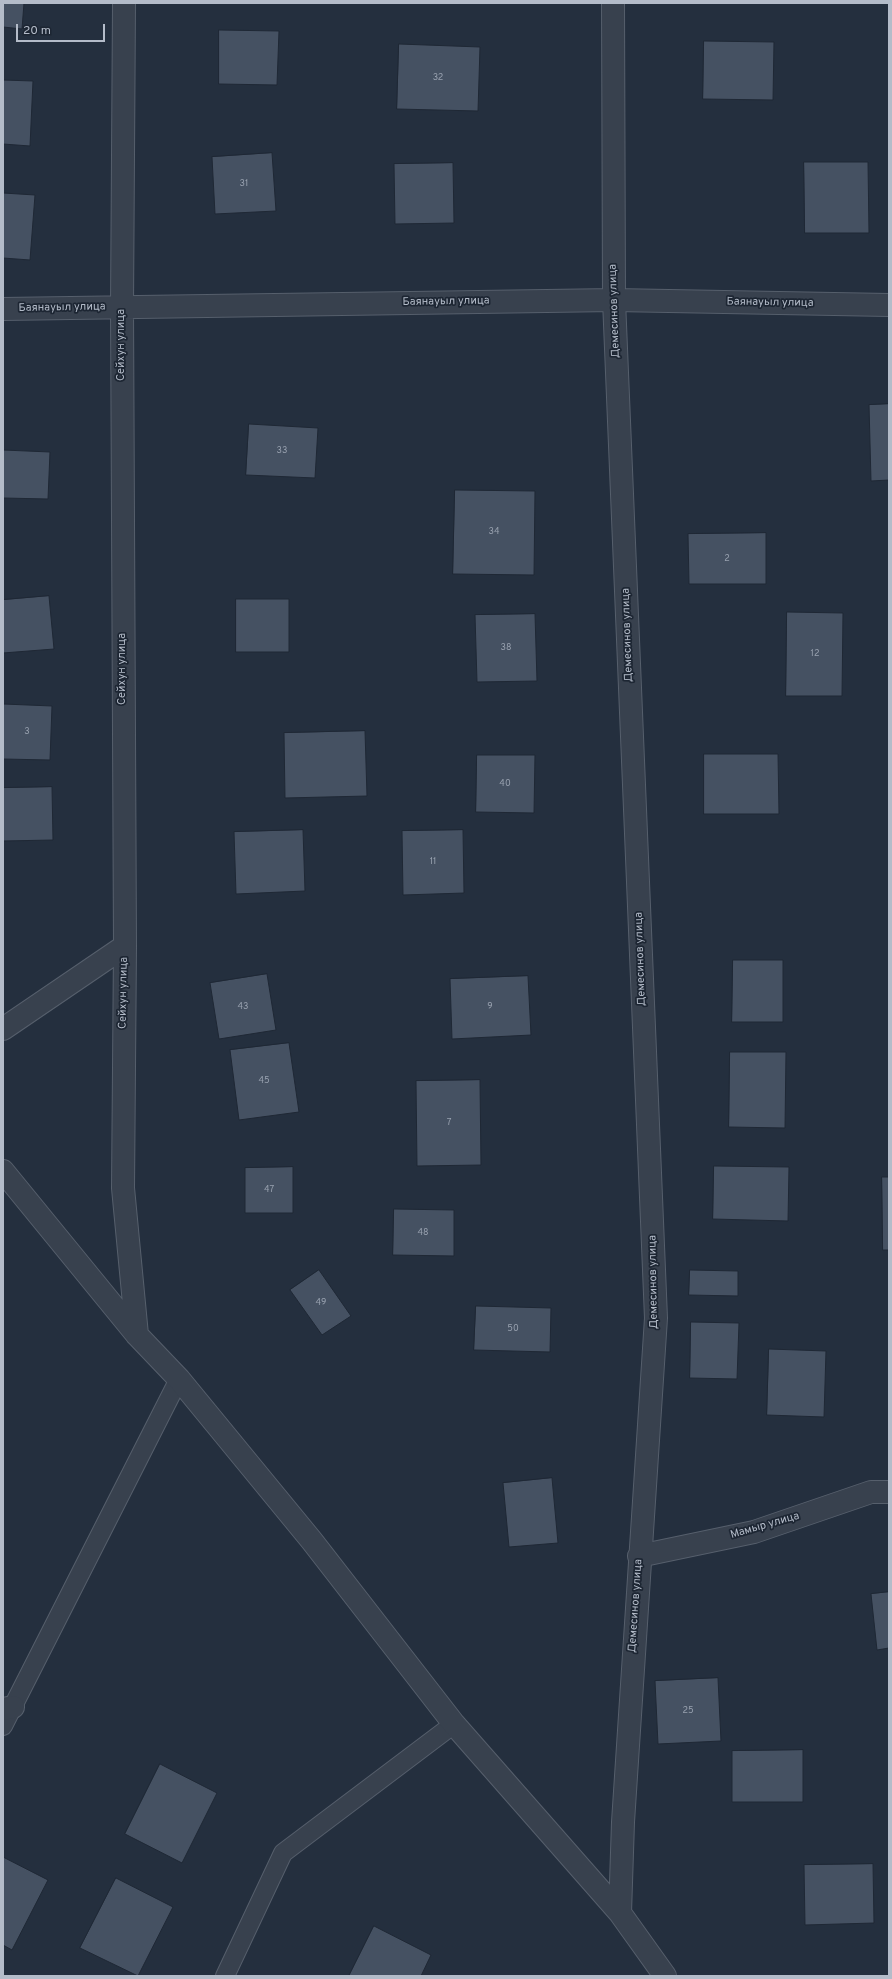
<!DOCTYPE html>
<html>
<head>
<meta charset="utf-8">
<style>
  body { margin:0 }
  #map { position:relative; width:892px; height:1979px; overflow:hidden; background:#242f3e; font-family:Overpass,sans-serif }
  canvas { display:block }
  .frame { position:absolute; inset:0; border:4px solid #b4bcc9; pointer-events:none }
  .scale { position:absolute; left:16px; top:24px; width:89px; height:18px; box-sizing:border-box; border:2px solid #b4bcc9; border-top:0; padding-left:5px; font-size:12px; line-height:14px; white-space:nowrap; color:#b4bcc9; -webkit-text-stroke:3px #1d2633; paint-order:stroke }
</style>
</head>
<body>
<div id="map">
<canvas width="892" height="1979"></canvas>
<div class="frame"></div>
<div class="scale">20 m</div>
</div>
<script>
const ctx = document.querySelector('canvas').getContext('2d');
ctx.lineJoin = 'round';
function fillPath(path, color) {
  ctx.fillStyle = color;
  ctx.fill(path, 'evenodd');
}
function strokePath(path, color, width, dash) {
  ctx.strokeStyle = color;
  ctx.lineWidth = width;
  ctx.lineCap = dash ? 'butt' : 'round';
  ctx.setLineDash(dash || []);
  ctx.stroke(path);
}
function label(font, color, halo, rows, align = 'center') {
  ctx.font = font + ' Overpass,sans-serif';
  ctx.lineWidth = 3.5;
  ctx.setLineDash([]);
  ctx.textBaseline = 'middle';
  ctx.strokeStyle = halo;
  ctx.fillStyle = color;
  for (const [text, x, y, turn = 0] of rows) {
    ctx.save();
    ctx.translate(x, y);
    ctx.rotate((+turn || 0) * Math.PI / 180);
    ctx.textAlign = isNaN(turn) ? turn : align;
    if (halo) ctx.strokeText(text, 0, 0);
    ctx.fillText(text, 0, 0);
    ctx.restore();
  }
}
const building = new Path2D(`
  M3,3h21l-2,26 -19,-2z
  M219,30l60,1 -2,54 -58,-1z
  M704,41l70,1 -1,58 -70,-1z
  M399,44l81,3 -2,64 -81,-2z
  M3,80l30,1 -3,65 -27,-2z
  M272,153l4,58 -61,3 -3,-57z
  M804,162h64l1,71h-64z
  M453,163l1,60 -59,1 -1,-60z
  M3,193l32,2 -5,65 -27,-2z
  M889,404v76l-18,1 -2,-76z
  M249,424l69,4 -3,50 -69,-3z
  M3,450l47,2 -2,47 -45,-1z
  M455,490l80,1 -1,84 -81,-1z
  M766,533v51h-77l-1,-50z
  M49,596l5,53 -51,4v-53z
  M236,599h53v53h-53z
  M787,612l56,1 -1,83h-56z
  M535,614l2,67 -60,1 -2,-67z
  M3,704l49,2 -2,54 -47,-1z
  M365,731l2,65 -82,2 -1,-65z
  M704,754h74l1,60h-75z
  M477,755h58l-1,58 -58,-1z
  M52,787l1,53 -50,1v-53z
  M303,830l2,61 -69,3 -2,-62z
  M463,830l1,63 -61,2 -1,-64z
  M733,960h50v62h-51z
  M267,974l9,56 -57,9 -9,-56z
  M528,976l3,59 -79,4 -2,-60z
  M289,1043l10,69 -60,8 -9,-70z
  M730,1052h56l-1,76 -56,-1z
  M480,1080l1,85 -64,1 -1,-85z
  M714,1166l75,1 -1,54 -75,-2z
  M293,1167v46h-48v-45z
  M882,1177h7v73h-6z
  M394,1209l60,1v46l-61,-1z
  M319,1270l32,46 -29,19 -32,-45z
  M690,1270l48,1v25l-49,-1z
  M476,1306l75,2 -1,44 -76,-2z
  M691,1322l48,1 -2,56 -47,-1z
  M769,1349l57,2 -2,66 -57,-2z
  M552,1478l6,65 -49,4 -6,-64z
  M889,1592v56l-12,2 -6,-56z
  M718,1678l3,63 -63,3 -3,-63z
  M803,1750v52h-71v-51z
  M160,1764l57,29 -35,70 -57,-29z
  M3,1857l45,23 -36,70 -9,-5z
  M873,1864l1,59 -69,2 -1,-60z
  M116,1878l57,29 -35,69 -58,-28z
  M374,1926l57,29 -10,21h-72z`);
fillPath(building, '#455162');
strokePath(building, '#1f2835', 1);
const service = new Path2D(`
  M3,1726l176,-347
  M225,1976l58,-123 171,-129`);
const minor = new Path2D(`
  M124,3l-2,304 3,639 -2,242 14,147
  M613,3l1,297 42,1018 -33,504 -3,91
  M3,309l611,-9 275,5
  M3,1029l122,-83
  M3,1171l134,164 42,44 133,162 142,183 166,189 45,63
  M639,1556l115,-24 117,-40h18
  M3,1709l10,-2`);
strokePath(service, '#565f6c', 20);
strokePath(minor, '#565f6c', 24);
strokePath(service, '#38414e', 18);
strokePath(minor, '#38414e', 22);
label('9px', '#98a1af', null, [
  ["32",438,78],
  ["31",244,184],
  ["33",282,451],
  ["34",494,532],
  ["2",727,559],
  ["38",506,648],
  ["12",815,654],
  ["3",27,732],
  ["40",505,784],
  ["11",433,862],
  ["43",243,1007],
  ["9",490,1007],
  ["45",264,1081],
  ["7",449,1123],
  ["47",269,1190],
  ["48",423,1233],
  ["49",321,1303],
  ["50",513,1329],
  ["25",688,1711]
]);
label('11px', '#b4bcc9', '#1d2633', [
  ["Баянауыл улица",446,302,-1],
  ["Баянауыл улица",770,303,1],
  ["Баянауыл улица",62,308,-1],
  ["Демесинов улица",615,311,-92],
  ["Сейхун улица",122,345,-90],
  ["Демесинов улица",628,635,-92],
  ["Сейхун улица",123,669,-90],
  ["Демесинов улица",641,959,-92],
  ["Сейхун улица",124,993,-89],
  ["Демесинов улица",654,1282,-91],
  ["Мамыр улица",765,1526,-16],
  ["Демесинов улица",636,1606,-86]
]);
</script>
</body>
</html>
